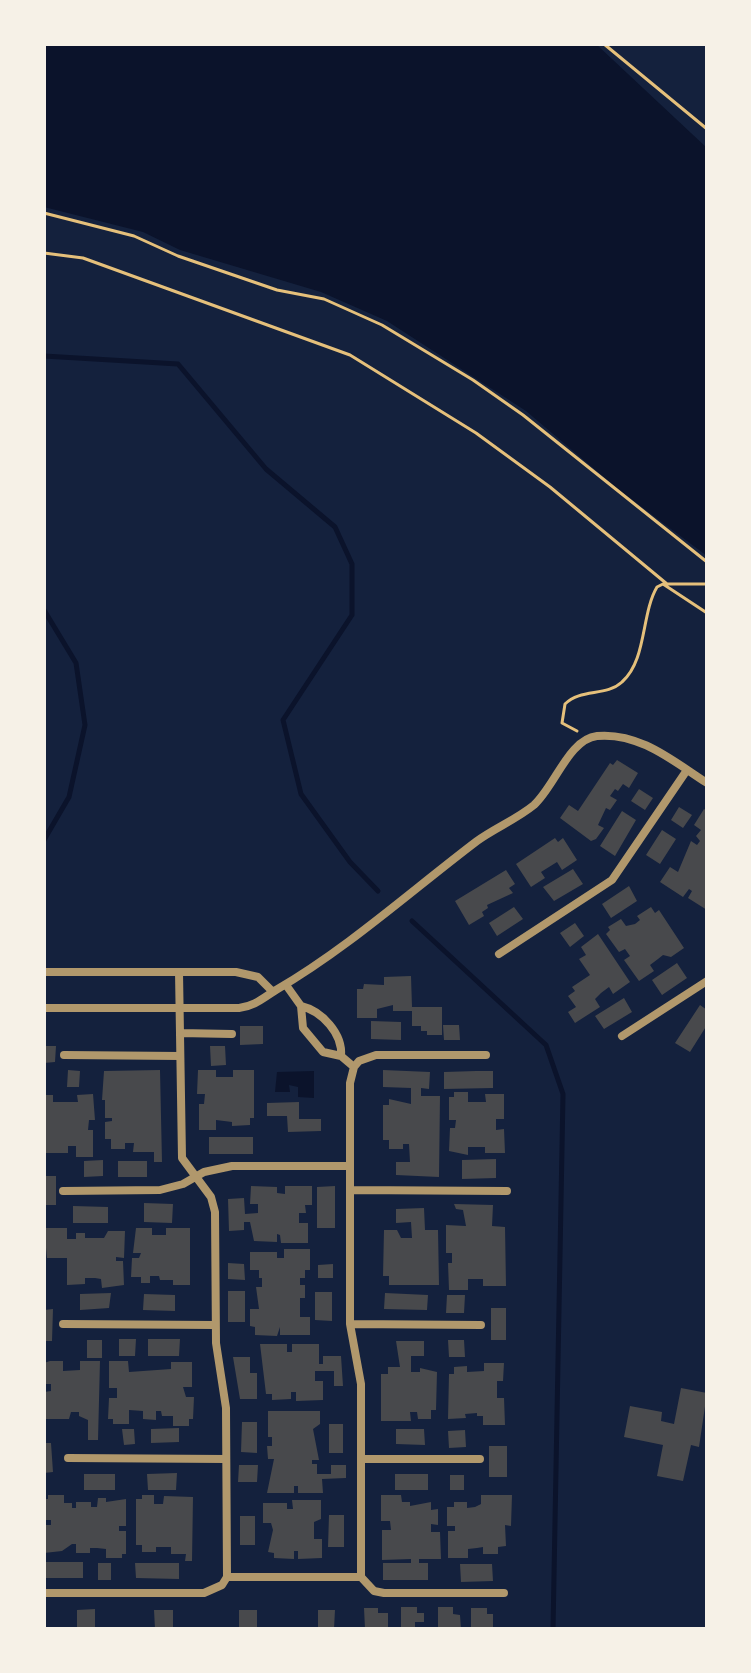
<!DOCTYPE html>
<html>
<head>
<meta charset="utf-8">
<style>
  body { margin:0 }
  #map { position:relative; width:751px; height:1673px; overflow:hidden; background:#14213d; font-family:Manrope,sans-serif }
  canvas { display:block }
  .frame { position:absolute; inset:0; border:46px solid #f6f1e7; pointer-events:none }
</style>
</head>
<body>
<div id="map">
<canvas width="751" height="1673"></canvas>
<div class="frame"></div>
</div>
<script>
const ctx = document.querySelector('canvas').getContext('2d');
ctx.lineJoin = 'round';
function fillPath(path, color) {
  ctx.fillStyle = color;
  ctx.fill(path, 'evenodd');
}
function strokePath(path, color, width, dash) {
  ctx.strokeStyle = color;
  ctx.lineWidth = width;
  ctx.lineCap = dash ? 'butt' : 'round';
  ctx.setLineDash(dash || []);
  ctx.stroke(path);
}
fillPath(new Path2D(`
  M44,44h552l111,104v408l-88,-66 -93,-79 -139,-90 -66,-29 -141,-42 -37,-18 -99,-25z
  M314,1071v27l-16,-1v-10l-9,-2 1,7h-15l2,-20z`), '#0b132b');
strokePath(new Path2D(`
  M44,356l134,8 88,105 69,58 17,37v51l-69,105 18,74 49,68 28,29
  M44,610l32,53 9,62 -16,72 -25,43
  M412,921l134,124 17,49 -10,535`), '#0b132b', 5);
fillPath(new Path2D(`
  M617,760l21,13 -9,15 -6,-4 -5,7 -3,-2 -5,7 7,4 -7,10 -4,-2 -8,17 6,3 -8,11 -5,2 -31,-23 9,-13 9,6 32,-48 3,2z
  M639,789l14,9 -8,12 -14,-9z
  M679,807l13,8 -9,13 -12,-8z
  M704,809l3,2v99l-19,-12 4,-7 -3,-2 -6,8 -23,-15 10,-15 8,5 13,-31 6,4 3,-4 -4,-5 5,-6 -7,-5z
  M622,811l14,9 -21,36 -15,-10z
  M662,830l14,9 -16,25 -14,-9z
  M555,838l3,4 5,-4 14,22 -15,10 -5,-8 -16,10 4,6 -14,9 -15,-23z
  M573,869l10,15 -29,17 -11,-14z
  M506,870l9,14 -6,4 4,5 -26,12 1,3 -6,4 2,4 -15,9 -14,-24z
  M629,886l8,15 -26,17 -9,-14z
  M514,907l9,12 -26,17 -8,-13z
  M651,907l4,6 4,-3 25,38 -13,9 -8,-2 -5,4 -8,6 4,6 -15,10 -15,-21 6,-4 -5,-7 -6,3 -13,-18 4,-4 -2,-3 13,-8 5,7 9,-2 5,-4 -3,-4z
  M575,923l9,13 -14,11 -10,-14z
  M598,934l32,48 -17,12 -4,-7 -8,6 -6,6 5,8 -25,16 -7,-11 8,-5 -8,-11 7,-5 -3,-4 18,-12 -11,-16 7,-4 -5,-8z
  M677,963l10,15 -25,17 -10,-15z
  M411,976l1,31h30v28h-15v-4h-6v-5h-9v-15h-19v-6l-16,4v9h-20v-29h6l1,-5 20,1v-8z
  M624,998l8,14 -28,17 -9,-13z
  M700,1005l7,5v15l-17,27 -15,-9z
  M371,1021l30,1v18l-30,-1z
  M443,1025h16l1,15h-16z
  M240,1026h23v18l-23,1z
  M44,1046h12l-1,16 -11,1z
  M210,1046h15l1,19 -15,1z
  M68,1070l12,1 -1,16h-12z
  M160,1070l2,92h-8v-10h-21l1,-9h-9v6h-14v-10h-6v-17l7,-1v-3h-7v-18h-3l2,-29z
  M198,1070h18v7h17v-7h21v48h-4v7l-18,1v-4l-16,-2v10h-17v-26h5l1,-10h-8z
  M383,1070l47,2 -1,17 -8,-1v8h19l-1,81 -43,-2v-13h14l-1,-18h-6v5h-14v-9h-6v-35h6v-6l22,5v-16l-28,-1z
  M476,1071h17v17l-49,1v-17z
  M454,1092h14v10h18l-1,-8h19v25h-8v11l8,-1 1,24h-20v-6h-17v8l-19,-4 1,-23h5l1,-8h-7v-23h5z
  M93,1094l2,26h-6l-1,10h5v27h-17v-11h-8v7h-24v-58h9v7h25l-1,-7z
  M299,1102v17h22v12l-33,1 -1,-16h-20v-13z
  M209,1137h44v17h-44z
  M496,1159v19l-34,1v-19z
  M103,1160v16l-19,1v-16z
  M118,1161h29v16h-29z
  M44,1176h12v29h-12z
  M251,1186l26,1v6l8,1v-8h27v19h-7l1,8h-7v10h9v20h-27l-1,-8 -3,-1v8l-23,-1 -4,-19h-6v8l-15,1 -1,-32 16,-1 1,16 13,-1v-9h-8z
  M335,1186v42h-18v-41z
  M144,1203l29,1 -1,19 -28,-1z
  M454,1204l39,1 -1,21 13,1 1,59h-23v-7h-15v11h-19l-1,-27h4v-10h-6v-28l20,1 -3,-16 -7,-1z
  M73,1206l35,1v16h-35z
  M424,1208l1,22h13l1,55h-50v-9h-6l1,-46h13l4,8h11l-1,-16 -15,1v-14z
  M44,1228h23v11h9v-6h9v5h19l4,-7h17l-1,27 -8,-1v4h7l1,24 -22,3 -1,-9 -6,-1h-10v6l-18,1v-27h-20z
  M136,1228h16v7h14v-7h24v57h-17v-5h-13l-1,-4h-9v7h-9v-6h-10l1,-19h7l2,-5h-8z
  M284,1249h26v21h-5v8h-5v7h5v13h-5v19h10v18h-30v-8l-3,9 -22,-1v-8l-5,-1v-17h9l-3,-22h6v-9h-3v-8h-9v-18h27v6h7z
  M228,1263l16,1 1,16 -17,-1z
  M333,1264v14h-15v-13z
  M228,1291h17v31h-17z
  M315,1292h17v29l-17,-1z
  M111,1293l-2,15 -29,2v-16z
  M385,1293l43,2 -1,15 -43,-1z
  M144,1294l31,1v16l-32,-1z
  M447,1295h18l-1,18h-18z
  M491,1308h15v32h-15z
  M53,1309l-1,32h-8v-31z
  M119,1339h17l-1,17h-16z
  M148,1339h32l-1,17h-31z
  M87,1340h15v18h-15z
  M448,1340h16l1,17h-16z
  M396,1341h28v15h-13v16h9v-4l17,4 -1,38h-5v9h-13l-1,-7h-7l1,9h-30v-47h7v-7h12z
  M260,1344h27v8h5v-8h27v20h4v-8h18l2,30h-9v-15h-19v10h8v19l-27,1v-9h-5v7l-19,1v-6h-6z
  M233,1357h17v16h7v26h-17z
  M50,1361h13v10l17,-1v-9h20l-2,79h-10v-20l-9,-4v-4h-8l-2,7h-25v-27l7,-1v-7h-7v-21z
  M109,1361h19l1,11 42,-3v-7h21v25h-9l3,10h8l-1,22h-4v7h-16v-10h-11l-1,-5h-5v9l-13,-1v-8l-14,-1v14h-16v-5h-5l1,-21h8v-10h-8z
  M484,1363h20l-1,18h-6v17h7l1,27h-22v-9h-6v-3l-12,1 1,4 -18,1 1,-45h5v-7l13,-1v6l17,-1z
  M681,1388l26,5 -8,54 -8,-2 -8,36 -26,-5 6,-31 -39,-8 6,-31 32,6 -1,9 13,3z
  M268,1411h52v13l-7,5 6,31h-7v4h5v10h14v-9h15v13l-24,1 1,14h-25v-7h-4v7h-27l7,-34h-6l-1,-13h5v-9h-4z
  M242,1422h15v31l-16,-1z
  M329,1424h14v29h-14z
  M179,1428v14l-28,1v-14z
  M122,1429h12l1,15 -11,1z
  M396,1429h28l1,16 -29,-1z
  M465,1430l1,17 -17,1 -1,-17z
  M44,1443h7l2,29 -9,1z
  M489,1446h18v31h-18z
  M239,1465h19l-1,17h-19z
  M177,1473l-1,17h-28l-1,-16z
  M84,1474h31v16h-31z
  M395,1474h33v16h-33z
  M450,1475h14v15h-14z
  M48,1495h16v8h8v5h4v-6h15v5h6l1,-9h8v4l20,-3v27h-7v5h7v23h-4v4h-16v-9l-9,-1h-7v5h-14v-9h-4l-10,7 -18,2v-28h7v-5h-7v-21h4z
  M142,1495h12v9h9l1,-8 29,1 -1,64h-7l1,-7h-15v-7h-15v5h-14v-7h-6v-46h6z
  M381,1495h20l1,7h8v4l21,-4v8l7,-1v16l-7,-1v8h9l1,27h-22v4h9v17h-45v-17h28v-4l-29,1v-30h9l-1,-9h-9z
  M481,1495h31l-1,31 -6,-1 1,21 -8,1v7h-15v-7l-6,1 -9,1v9h-20v-27h7v-5h-8v-19h7v-5h13v6l8,-1 6,-3z
  M292,1500h29v19l-7,3v17h8v19l-24,1v-8h-4v8l-20,-1v-5l-6,-1 5,-22 -2,-7h-8v-20h24v6h6z
  M329,1515h15v32h-16z
  M240,1516h15v29h-15z
  M44,1562h39v16h-39z
  M98,1563h13v17h-13z
  M135,1563h44v16l-43,-1z
  M460,1564h32l1,17 -32,1z
  M401,1607h16v6h7v9h-9v7h-14z
  M438,1607h15v7l7,1 1,14h-23z
  M364,1608h14v5h10v16h-23z
  M471,1608h16v6h6v15h-22z
  M95,1609v20h-18v-19z
  M154,1610h19v19h-18z
  M239,1610h18v19h-18z
  M318,1610h17l-1,19h-16z`), '#48494c');
strokePath(new Path2D(`
  M604,44l103,85
  M44,213l90,23 44,20 99,34 47,9 58,26 91,55 50,35 184,147
  M44,253l39,5 267,97 126,78 74,54 117,97
  M663,584l44,29
  M577,731l-15,-8 3,-19c16,-16 41,-7 57,-22 25,-22 19,-68 35,-95l6,-3h44`), '#e5c07b', 3);
strokePath(new Path2D(`
  M499,954l113,-74 75,-110
  M44,972h192l22,5 15,15
  M179,972l3,186 29,39 4,15 1,131 10,65 1,169
  M286,985l15,21 2,22 20,24 18,4 13,11 -4,16v241l11,60v193
  M301,1006c21,5 42,28 40,50
  M44,1008h195c16,-2 24,-10 37,-18 72,-42 135,-99 201,-149 18,-13 40,-22 57,-36 21,-19 35,-66 63,-69 43,-4 77,26 110,47
  M180,1033l52,1
  M622,1036l85,-55
  M64,1055l116,1
  M354,1067l5,-6 17,-6h110
  M350,1190l157,1
  M63,1191l97,-1 23,-6 21,-12 28,-6h118
  M63,1324l152,1
  M350,1324l131,1
  M68,1458l158,1
  M361,1459h119
  M44,1593h160l18,-8 5,-8h134l13,14 10,2h120`), '#b1986c', 8);
</script>
</body>
</html>
